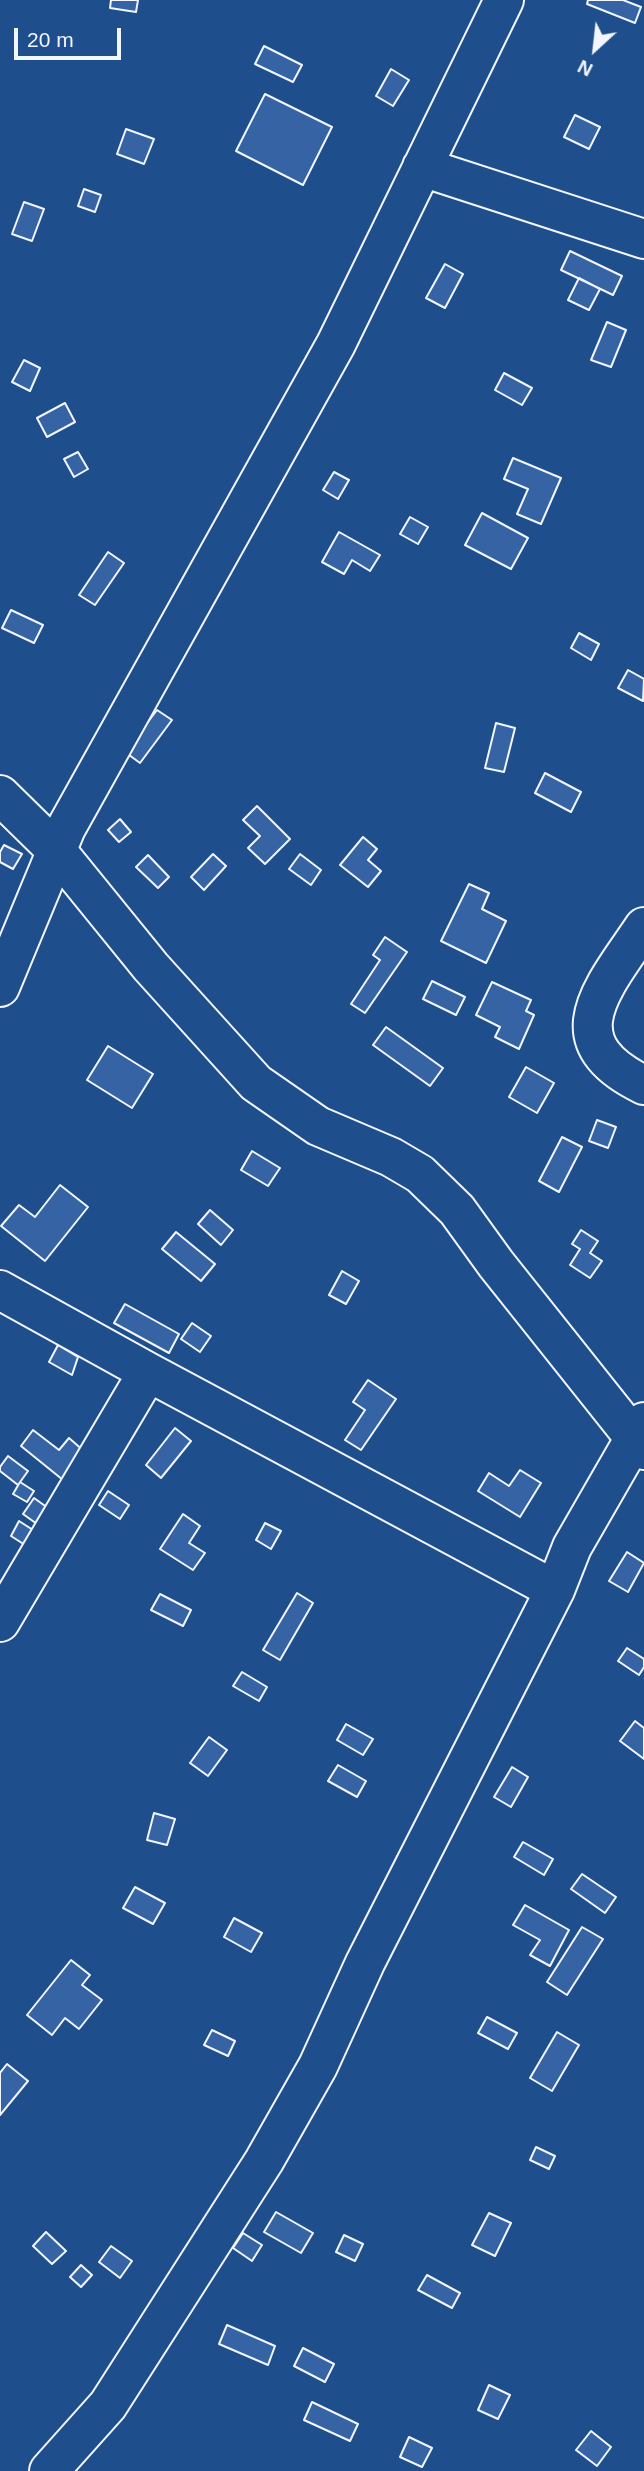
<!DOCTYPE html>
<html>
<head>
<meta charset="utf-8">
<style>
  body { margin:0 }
  #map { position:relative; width:644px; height:2471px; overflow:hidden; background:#1f4e8c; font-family:Arial,sans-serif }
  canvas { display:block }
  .north { position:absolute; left:560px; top:14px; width:70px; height:70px; -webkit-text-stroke:5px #1f4e8c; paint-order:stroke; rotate:207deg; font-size:19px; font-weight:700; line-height:28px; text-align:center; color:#f2f6ff }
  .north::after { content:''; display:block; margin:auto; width:24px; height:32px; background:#f2f6ff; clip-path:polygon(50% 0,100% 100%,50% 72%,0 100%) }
  .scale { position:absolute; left:14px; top:28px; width:107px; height:32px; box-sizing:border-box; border:4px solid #f2f6ff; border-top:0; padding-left:9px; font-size:21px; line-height:24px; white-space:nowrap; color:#f2f6ff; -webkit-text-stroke:5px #1f4e8c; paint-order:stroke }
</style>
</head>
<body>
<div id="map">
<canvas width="644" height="2471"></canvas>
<div class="north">N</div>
<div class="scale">20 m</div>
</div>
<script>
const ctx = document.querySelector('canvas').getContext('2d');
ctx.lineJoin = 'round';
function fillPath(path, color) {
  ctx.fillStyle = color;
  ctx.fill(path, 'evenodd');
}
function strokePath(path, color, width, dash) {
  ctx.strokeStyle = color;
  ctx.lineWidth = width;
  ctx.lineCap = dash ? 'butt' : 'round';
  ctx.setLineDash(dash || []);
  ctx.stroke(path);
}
const building = new Path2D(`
  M111,0h27l-2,12 -26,-4z
  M588,0h35l18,7 -6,16 -48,-19z
  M264,46l38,19 -9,17 -38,-18z
  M391,69l18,11 -16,26 -17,-10z
  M265,94l67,33 -29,58 -67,-34z
  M575,115l25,12 -11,22 -25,-12z
  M126,129l28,10 -10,25 -27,-10z
  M84,189l17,6 -6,17 -17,-6z
  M24,202l20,7 -12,32 -20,-7z
  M570,251l52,25 -9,19 -52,-25z
  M445,264l18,10 -18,34 -19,-10z
  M579,278l21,11 -11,21 -21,-10z
  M607,322l19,8 -15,37 -20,-7z
  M24,360l16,8 -10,23 -18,-9z
  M504,373l28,15 -10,17 -27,-15z
  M65,403l10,19 -28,15 -10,-19z
  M78,452l10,17 -14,8 -10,-18z
  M513,458l48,20 -20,46 -24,-10 11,-25 -24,-10z
  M334,472l15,8 -11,19 -15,-9z
  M482,513l46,25 -17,31 -46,-24z
  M410,517l18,10 -10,17 -18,-10z
  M339,532l41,23 -10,16 -18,-11 -8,14 -22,-12z
  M108,552l16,11 -29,42 -16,-10z
  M11,610l32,15 -9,18 -32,-15z
  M579,633l20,11 -8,16 -20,-12z
  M628,670l16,9 -1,22 -25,-13z
  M157,710l15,10 -32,43 -15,-11z
  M496,723l19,5 -11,44 -19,-4z
  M545,773l36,19 -10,20 -36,-19z
  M257,806l33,33 -25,25 -17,-16 12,-12 -17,-16z
  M120,819l11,13 -12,10 -11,-12z
  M363,837l14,12 -9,11 13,11 -13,16 -28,-22z
  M4,845l18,9 -9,15 -13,-7v-10z
  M213,854l13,12 -22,24 -13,-13z
  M300,854l21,16 -10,15 -22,-16z
  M148,855l21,22 -11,11 -22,-21z
  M469,884l20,9 -7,16 24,12 -20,42 -45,-22z
  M385,937l22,15 -42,61 -14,-9 29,-44 -7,-5z
  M432,981l33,16 -9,18 -33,-16z
  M492,982l39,18 -5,11 8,4 -15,34 -24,-12 5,-10 -24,-12z
  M386,1027l57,41 -13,18 -57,-41z
  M108,1046l45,28 -21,34 -45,-28z
  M526,1067l28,16 -17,30 -28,-16z
  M597,1120l19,7 -8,21 -19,-7z
  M562,1137l20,10 -23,45 -20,-11z
  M252,1151l28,17 -12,18 -27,-16z
  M60,1185l28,22 -43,54 -44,-35 18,-21 16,12z
  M210,1210l23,20 -12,15 -23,-21z
  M581,1230l17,11 -8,12 12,8 -12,17 -20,-13 10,-16 -8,-5z
  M176,1232l39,32 -14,17 -39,-32z
  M342,1271l17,10 -13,23 -17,-9z
  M125,1304l54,30 -10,19 -55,-30z
  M192,1323l19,13 -11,16 -19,-13z
  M58,1345l20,12 -6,18 -23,-13z
  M368,1380l28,19 -35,51 -16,-10 20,-30 -12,-8z
  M175,1428l16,13 -30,37 -15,-13z
  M33,1430l26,20 10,-12 16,14 -22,28 -42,-34z
  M8,1456l20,15 -10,14 -18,-14v-4z
  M520,1470l21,13 -21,34 -42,-26 11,-18 20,13z
  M20,1482l14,9 -7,11 -14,-8z
  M108,1491l21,14 -9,14 -21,-14z
  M34,1498l14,10 -11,16 -14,-10z
  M183,1514l17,12 -11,17 16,10 -12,17 -33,-21z
  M19,1521l14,9 -8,15 -14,-9z
  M265,1523l16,8 -10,18 -15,-9z
  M627,1552l17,11 -16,29 -19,-11z
  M297,1593l16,10 -33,57 -17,-10z
  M160,1594l31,16 -8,16 -32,-16z
  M627,1648l17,11v8l-5,8 -21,-14z
  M242,1672l25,15 -8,14 -26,-15z
  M635,1721l9,7v31l-24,-18z
  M346,1724l27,15 -10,16 -26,-15z
  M209,1737l18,13 -19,26 -18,-13z
  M338,1765l28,16 -9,16 -29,-16z
  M512,1767l16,10 -17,30 -17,-10z
  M154,1813l21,6 -8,26 -20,-5z
  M523,1842l30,17 -9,16 -30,-18z
  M582,1874l34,23 -11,16 -34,-24z
  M135,1887l30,16 -12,21 -30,-16z
  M525,1905l44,25 -19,36 -20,-11 10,-15 -27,-15z
  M234,1918l28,15 -11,19 -27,-15z
  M582,1927l21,12 -36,56 -20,-13z
  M71,1960l19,15 -8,10 20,15 -23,29 -14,-11 -13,17 -25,-20z
  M487,2017l30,16 -9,16 -30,-16z
  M212,2030l23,11 -7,15 -24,-11z
  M557,2032l22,13 -27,46 -22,-13z
  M7,2064l21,17 -28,34v-42z
  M536,2147l19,9 -6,13 -19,-9z
  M276,2212l37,21 -12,20 -37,-21z
  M489,2213l22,10 -16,33 -23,-11z
  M46,2232l20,19 -14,13 -19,-18z
  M243,2233l19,12 -10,16 -19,-13z
  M344,2235l19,9 -8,17 -19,-9z
  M111,2246l21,15 -12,17 -21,-16z
  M81,2265l11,10 -11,12 -11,-10z
  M427,2275l33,18 -8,15 -34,-18z
  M227,2325l48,21 -7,19 -49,-21z
  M303,2348l31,16 -9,18 -31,-16z
  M489,2385l21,10 -12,24 -20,-9z
  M312,2402l46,22 -8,17 -46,-21z
  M591,2431l20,16 -14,19 -21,-16z
  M409,2437l23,11 -10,19 -22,-10z`);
fillPath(building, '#3563a3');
strokePath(building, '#f2f6ff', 2);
const minor = new Path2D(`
  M422,167l222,72
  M0,795l56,55 95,117 105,116 62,43 73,31 29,17 37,36 39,54 148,186
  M644,927c-40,60 -92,114 0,158
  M0,987l66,-159 270,-484 168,-344
  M0,1290l148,82 407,218
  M0,1622l148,-250
  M49,2471l59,-66 156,-244 54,-95 47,-103 190,-373 17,-43 72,-125`);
strokePath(minor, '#f2f6ff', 42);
strokePath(minor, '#1f4e8c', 38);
</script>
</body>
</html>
